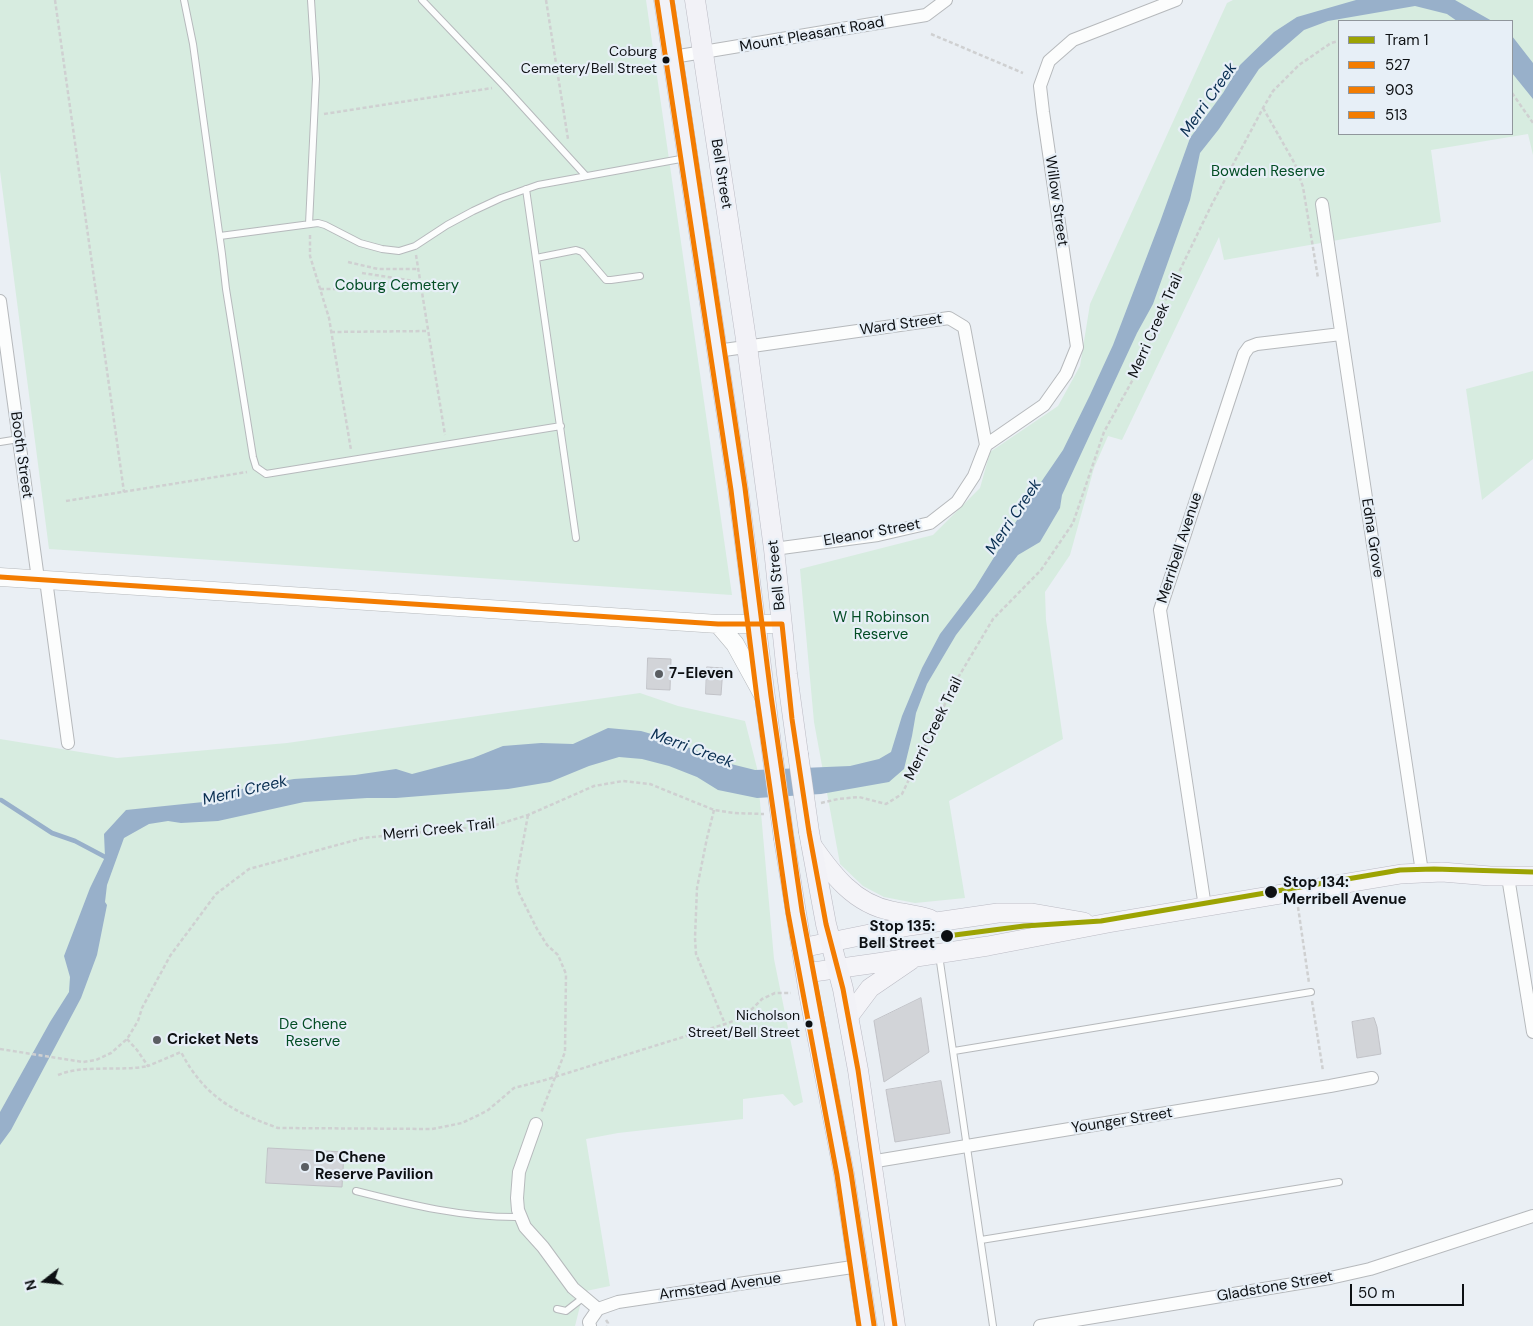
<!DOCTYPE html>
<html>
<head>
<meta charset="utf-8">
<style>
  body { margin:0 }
  #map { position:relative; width:1533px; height:1326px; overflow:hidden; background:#eaeff4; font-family:"DM Sans",sans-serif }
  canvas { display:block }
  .legend { position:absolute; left:1338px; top:20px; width:175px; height:115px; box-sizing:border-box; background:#e7eff7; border:1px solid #90969c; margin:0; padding:6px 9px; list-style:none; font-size:15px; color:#0d1013 }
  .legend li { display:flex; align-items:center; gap:10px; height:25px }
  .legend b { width:25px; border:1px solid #90969c }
  .north { position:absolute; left:20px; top:1256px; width:50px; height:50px; -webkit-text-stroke:4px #e7eff7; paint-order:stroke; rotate:254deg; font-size:14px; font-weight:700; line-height:20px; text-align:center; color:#0d1013 }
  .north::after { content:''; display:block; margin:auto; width:18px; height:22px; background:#0d1013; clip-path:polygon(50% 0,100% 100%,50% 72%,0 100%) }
  .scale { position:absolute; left:1350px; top:1284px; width:114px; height:22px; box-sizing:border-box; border:2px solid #0d1013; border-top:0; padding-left:6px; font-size:15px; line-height:18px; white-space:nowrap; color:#0d1013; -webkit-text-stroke:4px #e7eff7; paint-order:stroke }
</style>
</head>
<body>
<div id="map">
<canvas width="1533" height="1326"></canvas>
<ul class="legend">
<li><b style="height:6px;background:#9ca303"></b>Tram 1</li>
<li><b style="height:6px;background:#f37c01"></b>527</li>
<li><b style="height:6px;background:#f37c01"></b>903</li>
<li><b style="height:6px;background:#f37c01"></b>513</li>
</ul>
<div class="north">N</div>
<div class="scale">50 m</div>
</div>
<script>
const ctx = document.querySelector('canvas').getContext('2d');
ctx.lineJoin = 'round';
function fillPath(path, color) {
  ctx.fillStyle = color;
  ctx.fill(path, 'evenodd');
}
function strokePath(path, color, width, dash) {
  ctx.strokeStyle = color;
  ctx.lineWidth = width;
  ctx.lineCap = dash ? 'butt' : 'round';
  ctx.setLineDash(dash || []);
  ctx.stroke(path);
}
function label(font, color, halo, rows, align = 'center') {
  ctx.font = font + ' "DM Sans",sans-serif';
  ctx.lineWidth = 4.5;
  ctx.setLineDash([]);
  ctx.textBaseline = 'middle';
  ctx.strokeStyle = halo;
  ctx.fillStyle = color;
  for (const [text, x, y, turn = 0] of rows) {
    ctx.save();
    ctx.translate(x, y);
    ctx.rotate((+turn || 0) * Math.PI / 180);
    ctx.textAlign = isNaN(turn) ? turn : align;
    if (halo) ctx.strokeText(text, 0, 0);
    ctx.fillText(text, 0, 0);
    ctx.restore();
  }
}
fillPath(new Path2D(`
  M0,0h646l86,595 -683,-46 -49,-378z
  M1233,0h300v155l-5,-21 -97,16 10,72 -217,38 -5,-23 -97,203 -14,-4 -14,32 -24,87 -25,37 1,28 17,119 -114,62 16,97 -50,5 -31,-6 -21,-11 -23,-22 -26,-142 -14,-153 133,-34 47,-47 10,-36 68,-46 22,-40 10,-62 137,-301zM1339,21h173v113h-173z
  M1533,371v88l-51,41 -16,-111z
  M640,693l38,13 67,15 12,47 17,191 29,143 -9,4 -11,-12 -40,5v20l-125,14 -32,6 24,147 -24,5 -6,15 -5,20h-575v-587l117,19 170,-15z`), '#d7ece0');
fillPath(new Path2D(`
  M1356,0h99l37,21h-35l-10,-7 -32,-8 -87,15 -24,9 -45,39 -40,60 -19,24 -10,47 -37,104 -16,29 -75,162 -2,13 -20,34 -22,13 -62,80 -29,49 -11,29 -4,23 -8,33 -15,13 -68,12 -64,4 -39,-8 -21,-13 -28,-11 -27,-7 -23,-2 -30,9 -39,16 -42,7 -112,9h-29l-63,4 -86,19 -37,2 -13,-2 -19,3 -25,14 -17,47 -2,17 2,3 -10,50 -16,43 -70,132 -11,15v-33l50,-90 19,-30 1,-15 -6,-21 26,-68 15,-31 -1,-23 22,-24 87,-9 34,-14 47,-8 61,-4 41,-6 16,5 61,-16 30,-12 38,-3 32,1 35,-16 33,3 21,6 69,27 24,6 95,-4 29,-7 12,-7 11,-36 20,-48 18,-34 35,-46 60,-97 28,-41 27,-55 23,-50 47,-123 30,-84 33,-45 17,-28 34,-33 23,-15z
  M1512,36l21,27v36l-21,-26z`), '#98b0ca');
strokePath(new Path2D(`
  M1,800l51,33 23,8 34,18`), '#98b0ca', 4.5);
const building = new Path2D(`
  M648,658l23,1 -1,31 -23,-1z
  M707,667l16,1 -2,27 -15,-1z
  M921,998l8,54 -45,30 -10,-61z
  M1374,1018l3,9 4,27 -24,4 -5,-36z
  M941,1081l9,52 -55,9 -9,-52z
  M268,1148l76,4 -2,35 -76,-4z`);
fillPath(building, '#d2d4d8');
strokePath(building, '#c1c2c7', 1);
const service = new Path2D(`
  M184,0l9,44 29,210 4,35 27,168 3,10 10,7 295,-48
  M422,0l82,86 82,90
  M526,189l50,349
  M309,224l7,-145 -5,-79
  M220,236l98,-13 7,2 35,18 22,6 17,2 16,-5 32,-21 26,-14 28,-13 37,-13 148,-27
  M536,258l40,-8 6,2 24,28h5l29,-4
  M0,442l19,-3
  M939,955l54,371
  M954,1051l357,-59
  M356,1191c55,14 108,27 165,26
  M981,1240l358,-58
  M557,1309l9,2 18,-14`);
const minor = new Path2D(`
  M673,57l253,-42 20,-15
  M1322,204l100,668
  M0,301l38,278
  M717,351l232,-33 15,9 22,118
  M986,445l58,-40 22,-31 11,-27 -34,-235 -3,-26 9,-25 24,-21 103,-40
  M774,549l104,-14 52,-12 27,-21 17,-26 12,-31
  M46,580l22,163
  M1508,877l25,155
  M1205,907l-45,-297 84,-256 5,-7 8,-3 84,-10
  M536,1124l-17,48 -2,26 1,12 7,17 18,20 30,41 25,21
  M870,1162l460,-76 42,-8
  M590,1326l-1,-4 9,-13 20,-7 241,-36
  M1040,1326l290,-48 40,-9 163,-53`);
const secondary = new Path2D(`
  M0,577l718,47h64
  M718,624l17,20 28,51`);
const primary = new Path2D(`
  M811,844c21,30 43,60 81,67 14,3 25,4 38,8
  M801,948l108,-22 89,-13h34l52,9
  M806,973l71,-10 111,-17 120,-23 293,-49 41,-2 48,4h43
  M849,1016l21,-28 41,-28`);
const trunk = new Path2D(`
  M664,0l74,489 35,270
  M695,0l52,346 27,203 13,125 11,80
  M809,832l17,92 17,65 15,81 37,256
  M784,839l25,154 35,181 23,152`);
strokePath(service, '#b6b9bc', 8);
strokePath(minor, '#b6b9bc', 14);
strokePath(secondary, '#b6b9bc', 19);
strokePath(primary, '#bbbbc4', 20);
strokePath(trunk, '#bbbbc4', 21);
strokePath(new Path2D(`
  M55,0l69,492
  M546,0l22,139
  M931,34l92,39
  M1512,93l21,30
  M1263,108l32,56 8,23 15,91
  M324,114l168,-26
  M310,235v21l19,62 22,132
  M416,255l29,180
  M348,262l30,7h41
  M362,273l58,9
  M320,289h53
  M331,332l97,-1
  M66,501l181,-29
  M821,803l17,-4 21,-2 27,7 16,-10 54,-113 37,-62 48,-49 32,-47 31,-91 39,-71 22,-60 46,-95 52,-98 10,-17 26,-26 32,-22 8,-2
  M714,810l-7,28 -10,50 -2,50 1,16 29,70
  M528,815l-12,65 3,13 18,36 10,16 11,10 8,19 -1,78 -24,61
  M1298,907l11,76
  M1312,1001l11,70
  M127,1039l10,11 11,16 33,-14c23,44 52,60 97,76l154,1 30,-6 25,-12 27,-23 31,-8 180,-56 19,-7 18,-18 13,-6h16
  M0,1049l83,13 13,-2 15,-7 16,-14 11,-18 4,-13 28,-52 46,-62 33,-25 114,-31 133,-13 32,-10 66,-29 29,-5 27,3 64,26 20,3 30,1
  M58,1075c26,-11 61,-3 90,-9
  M606,1320l2,3 -1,3`), '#cfd0d1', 2.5, [4, 2.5]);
strokePath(service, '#fcfdfd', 6);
strokePath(minor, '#fcfdfd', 12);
strokePath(secondary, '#fcfdfd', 18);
strokePath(primary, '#f4f4f8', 19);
strokePath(trunk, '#f2f2f7', 20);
strokePath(new Path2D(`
  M870,949l77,-13`), '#bdbebf', 1);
const trunkBridge = new Path2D(`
  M798,754l11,78
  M773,759l11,80`);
strokePath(trunkBridge, '#bbbbc4', 21, []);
strokePath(trunkBridge, '#f2f2f7', 20);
strokePath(new Path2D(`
  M0,577l718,47h64l10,95 17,113 17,92 17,65 15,81 37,256`), '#f37c01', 5);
strokePath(new Path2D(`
  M657,1l74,489 26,208 31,215 49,262 22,151`), '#f37c01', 5);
strokePath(new Path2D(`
  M672,0l73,488 26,208 31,215 49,262 23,152`), '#f37c01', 5);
strokePath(new Path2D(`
  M947,936l77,-10 77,-5 299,-51 34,-1 99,3`), '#9ca303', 5);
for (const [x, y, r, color] of [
  [666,60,4.5,"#0d1013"],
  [659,674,5,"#5a5e62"],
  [1271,892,7,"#0d1013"],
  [947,936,7,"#0d1013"],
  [809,1024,4.5,"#0d1013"],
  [157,1040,5,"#5a5e62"],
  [305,1167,5,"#5a5e62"]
]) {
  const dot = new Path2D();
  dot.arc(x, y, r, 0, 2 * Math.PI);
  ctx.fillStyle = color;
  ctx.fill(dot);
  strokePath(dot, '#e7eff7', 2);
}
label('14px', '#0d1013', '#e7eff7', [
  ["Coburg",657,52],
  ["Cemetery/Bell Street",657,69],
  ["Nicholson",800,1016],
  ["Street/Bell Street",800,1033]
], 'right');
label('15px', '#0d1013', '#e7eff7', [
  ["Mount Pleasant Road",812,35,-10],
  ["Bell Street",721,174,81],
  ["Willow Street",1056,201,82],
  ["Ward Street",901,325,-8],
  ["Merri Creek Trail",1156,326,-66],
  ["Booth Street",21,455,82],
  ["Eleanor Street",872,533,-10],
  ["Edna Grove",1372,538,81],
  ["Merribell Avenue",1180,548,-72],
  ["Bell Street",777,575,-96],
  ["Merri Creek Trail",934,729,-64],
  ["Merri Creek Trail",439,830,-6],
  ["Younger Street",1122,1121,-9],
  ["Armstead Avenue",720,1287,-8],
  ["Gladstone Street",1275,1287,-10]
]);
label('15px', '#034d25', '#e7eff7', [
  ["Bowden Reserve",1268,172],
  ["Coburg Cemetery",397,286],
  ["W H Robinson",881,618],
  ["Reserve",881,635],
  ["De Chene",313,1025],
  ["Reserve",313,1042]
]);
label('bold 15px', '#0d1013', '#e7eff7', [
  ["7-Eleven",669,674],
  ["Cricket Nets",167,1040],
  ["De Chene",315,1158],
  ["Reserve Pavilion",315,1175]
], 'left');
label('bold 15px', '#0d1013', '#e7eff7', [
  ["Stop 134:",1283,883],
  ["Merribell Avenue",1283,900],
  ["Stop 135:",935,927,"right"],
  ["Bell Street",935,944,"right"]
], 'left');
label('italic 16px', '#092e51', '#e7eff7', [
  ["Merri Creek",1209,100,-55],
  ["Merri Creek",1014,517,-56],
  ["Merri Creek",692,749,20],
  ["Merri Creek",245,791,-13]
]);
</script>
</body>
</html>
